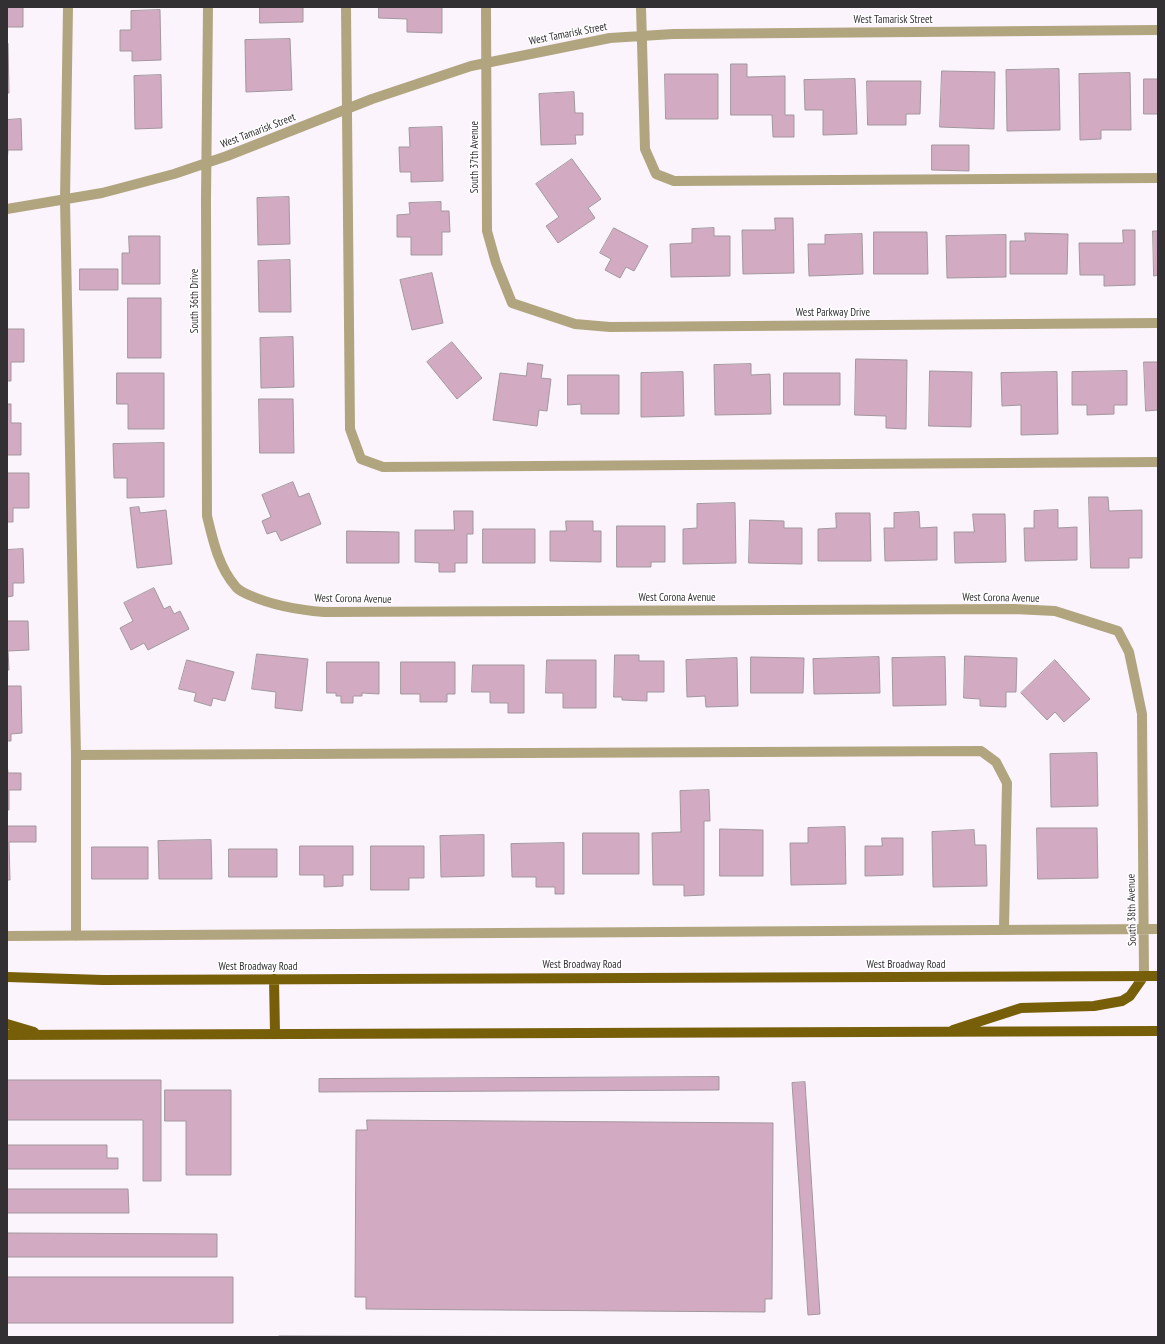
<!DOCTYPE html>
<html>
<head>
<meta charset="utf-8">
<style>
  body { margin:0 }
  #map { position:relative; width:1165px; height:1344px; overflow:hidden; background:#fcf4fd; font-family:"PT Sans Narrow",sans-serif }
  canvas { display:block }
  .frame { position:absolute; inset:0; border:8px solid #333034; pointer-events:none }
</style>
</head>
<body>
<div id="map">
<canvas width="1165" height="1344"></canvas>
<div class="frame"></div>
</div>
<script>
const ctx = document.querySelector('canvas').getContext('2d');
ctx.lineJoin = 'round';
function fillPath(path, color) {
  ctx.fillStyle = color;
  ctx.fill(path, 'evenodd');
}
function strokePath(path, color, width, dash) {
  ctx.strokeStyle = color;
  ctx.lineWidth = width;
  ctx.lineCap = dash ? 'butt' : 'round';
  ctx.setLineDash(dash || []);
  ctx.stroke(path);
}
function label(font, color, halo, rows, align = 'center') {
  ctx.font = font + ' "PT Sans Narrow",sans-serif';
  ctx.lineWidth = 3;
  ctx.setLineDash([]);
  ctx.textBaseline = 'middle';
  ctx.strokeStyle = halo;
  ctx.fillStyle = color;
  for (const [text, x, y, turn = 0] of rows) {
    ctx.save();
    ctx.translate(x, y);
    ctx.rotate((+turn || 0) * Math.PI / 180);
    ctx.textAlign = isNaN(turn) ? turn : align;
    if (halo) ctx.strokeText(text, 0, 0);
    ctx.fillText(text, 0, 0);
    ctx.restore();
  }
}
const building = new Path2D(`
  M7,7h16v20h-16z
  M260,7h43v15l-43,1z
  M379,7h63v26l-35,-1v-13l-28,-1z
  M160,10l1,50 -29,1v-10h-12v-21h11v-19z
  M290,39l2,51 -46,2 -1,-52z
  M7,43h1l1,50h-2z
  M731,64h16v13l38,-1v39h9v22h-21l-1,-22h-41z
  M1059,69l1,61 -53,1 -1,-61z
  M942,71l53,1 -1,57 -54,-2z
  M1130,73l1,57h-30v9l-21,1 -1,-66z
  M665,74h53v45h-52z
  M161,75l1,53 -27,1 -1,-53z
  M855,79l2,55 -34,1v-25h-18l-1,-30z
  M1144,79h14v35h-14z
  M867,81h54l-1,33h-14v11h-38z
  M574,92l1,21h8v22h-8l1,9 -35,1 -2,-51z
  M21,119l1,31h-14l-1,12v-42z
  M442,127l1,54 -32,1v-10h-11l-1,-25h11l-1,-19z
  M932,145h37v26l-37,-1z
  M572,159l29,40 -13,9 7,10 -37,25 -12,-17 13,-9 -23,-33z
  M289,197l1,47 -32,1 -1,-47z
  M441,202v9h8l1,21h-8v23h-31v-18h-14v-22l13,-1 -1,-11z
  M775,218h18l1,55 -51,1 -1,-44h33z
  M614,228l34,18 -14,25 -8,-4 -6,11 -15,-8 6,-11 -11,-6z
  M714,228v8h16v40l-59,1 -1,-33 22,-1v-14z
  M1123,230h12v55l-31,1v-11h-24l-1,-32h44z
  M1153,231h5v44l-4,1z
  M874,232h53l1,42h-54z
  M1025,233l43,1 -1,40h-57v-33h15z
  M862,234l1,40 -54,2 -1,-32h17v-9z
  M1006,235v42l-59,1 -1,-42z
  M129,236h31v48h-38v-31h7z
  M290,260l1,52h-32l-1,-51z
  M80,269h38v21h-38z
  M432,273l11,50 -31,7 -12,-50z
  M128,298h33v60h-33z
  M7,329h17v33h-13v19h-4z
  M293,337l1,50 -33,1 -1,-50z
  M452,342l30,36 -25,21 -30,-37z
  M856,359l51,1 -1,69 -20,-1v-12l-31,-1z
  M1144,362h14v48l-12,1z
  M528,363l15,2 -2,13 10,1 -4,32 -8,-1 -2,16 -44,-6 7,-47 26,3z
  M751,364v11l19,-1 1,40 -56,1 -1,-50z
  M930,371l42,1 -1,55 -42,-1z
  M1127,371v34h-13v9l-27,1v-10h-15v-33z
  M683,372l1,44 -43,1v-44z
  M1057,372l1,62 -37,1v-30l-19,1 -1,-33z
  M117,373h47v56h-36v-25h-11z
  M784,373h56v32h-56z
  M568,375h51v39h-38v-10l-13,1z
  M259,399h34l1,54h-34z
  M7,404h4v19h10v32h-14z
  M164,443v54l-37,1v-20h-13l-1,-34z
  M7,473h22v35h-16v14h-6z
  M293,482l6,15 10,-4 12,31 -40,17 -5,-10 -9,3 -5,-13 9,-4 -9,-22z
  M1089,497h19l1,14 33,-1v48h-13v10h-38z
  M735,503l1,60 -53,1v-35l14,-1v-24z
  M139,507l1,6 26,-3 6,54 -35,4 -7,-60z
  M1058,510v18l19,-1v33l-52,1 -1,-33h10v-17z
  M454,511h19v23h-6v29h-12v9h-16v-9l-24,-1v-32h39z
  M919,512l1,16 17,-1v33l-52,1 -1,-33h10v-15z
  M836,513h34l1,48h-53v-32l18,-1z
  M973,514h32l1,48 -51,1 -1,-31h20z
  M750,520l34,1v7h18v36l-53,-1z
  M566,521h27v10h8v31l-51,-1v-30h16z
  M617,526h48v36h-14v5h-34z
  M483,529h52v34h-52z
  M347,531l52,1v31h-52z
  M23,549l1,34h-11v13l-6,1v-47z
  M154,588l10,21 6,-3 4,8 6,-3 9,18 -41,21 -4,-7 -13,7 -11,-22 13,-7 -9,-18z
  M7,621h21l1,29 -21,1 1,19h-2z
  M257,654l51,5 -6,52 -27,-3 1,-16 -24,-3z
  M615,655h24v6h25v31h-17v9l-25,-1v-3h-8z
  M965,656l52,2 -1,34h-10v15l-26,-1v-7l-16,-1z
  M751,657l53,1 -1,35h-52z
  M879,657l1,36 -66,1 -1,-35z
  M945,657l1,48 -53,1 -1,-48z
  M737,658l1,48 -32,1 -1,-11 -18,1 -1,-37z
  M187,660l47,12 -9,29 -12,-3 -2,8 -17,-5 2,-8 -17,-4z
  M547,660h49v48h-33v-15h-17z
  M1055,660l35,39 -26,23 -9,-10 -8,8 -26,-27z
  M327,662h52v32l-17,-1v3h-9v7h-12v-7h-5v-3h-9z
  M401,662h54v32h-8v8h-27v-8h-19z
  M473,665h51v48h-16v-10h-18v-11h-18z
  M7,686h14l1,47 -11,1v7h-4z
  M1097,753l1,53 -47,1 -1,-53z
  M7,763l1,10h13v17h-12v20h-2z
  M709,790l1,31h-6v74l-20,1v-11h-31l-1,-52 29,-1 -1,-41z
  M7,826h29v16h-27l1,38h-3z
  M845,827l1,57 -55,1 -1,-42h18v-15z
  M1037,828h60l1,50 -60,1z
  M720,829l43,1v46h-43z
  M974,830l1,15h11l1,41 -54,1 -1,-55z
  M583,833h56v41h-56z
  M484,835v41l-43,1 -1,-41z
  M882,838h21v37l-38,1v-30h17z
  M211,840l1,39h-53l-1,-38z
  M564,843v51h-9v-7h-19v-10h-24l-1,-33z
  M300,846h53v29h-10v11l-19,1v-12h-24z
  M371,846h53v32h-15v12h-38z
  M92,847h56v32h-56z
  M229,849h48v28h-48z
  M719,1077v13l-400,2v-13z
  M7,1080h154v101h-18v-61h-136z
  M805,1082l15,232 -12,1 -16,-232z
  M165,1090h66v85h-45v-54h-21z
  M367,1120l406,3 -1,176h-7v13l-399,-3v-12h-11l1,-167h11z
  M7,1145h100v13h11v11h-111z
  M7,1189h121l1,24h-122z
  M7,1233l210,1v23h-210z
  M7,1277h226v46h-226z
  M279,1336l470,1h-470z`);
fillPath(building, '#d2abc3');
strokePath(building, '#a1979d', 1);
strokePath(new Path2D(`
  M68,7l-3,193 11,555v181
  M208,7l-2,193 1,316c6,25 12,52 29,71 3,4 9,6 13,8 25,11 48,15 75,17l690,-3 41,2 63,20 11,21 13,62 2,262
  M346,7l4,422 11,30 22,8 775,-5
  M486,7l1,224 9,32 16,40 63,21 35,3 548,-4
  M641,7l4,142 11,25 18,7 484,-3
  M7,209l95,-16 72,-19 53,-18 145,-57 99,-33 139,-28 63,-4 485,-4
  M76,755l905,-4 15,11 11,21 -3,146
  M7,936l1151,-7`), '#b1a580', 10);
strokePath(new Path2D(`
  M7,977l96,3 1055,-4
  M274,979l1,54
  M7,1024l27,8
  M953,1030l68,-22 73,-2 28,-5 8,-5 14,-20
  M7,1035l1151,-4`), '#775f0a', 10);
label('11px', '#333034', '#fff', [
  ["West Tamarisk Street",893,20],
  ["West Tamarisk Street",568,34,-11],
  ["West Tamarisk Street",258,131,-21],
  ["South 37th Avenue",475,157,-90],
  ["South 36th Drive",195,301,-90],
  ["West Parkway Drive",833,313],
  ["West Corona Avenue",677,598],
  ["West Corona Avenue",1001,598,1],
  ["West Corona Avenue",353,599,1],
  ["South 38th Avenue",1132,910,-91],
  ["West Broadway Road",582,965],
  ["West Broadway Road",906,965],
  ["West Broadway Road",258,967]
]);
</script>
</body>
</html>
